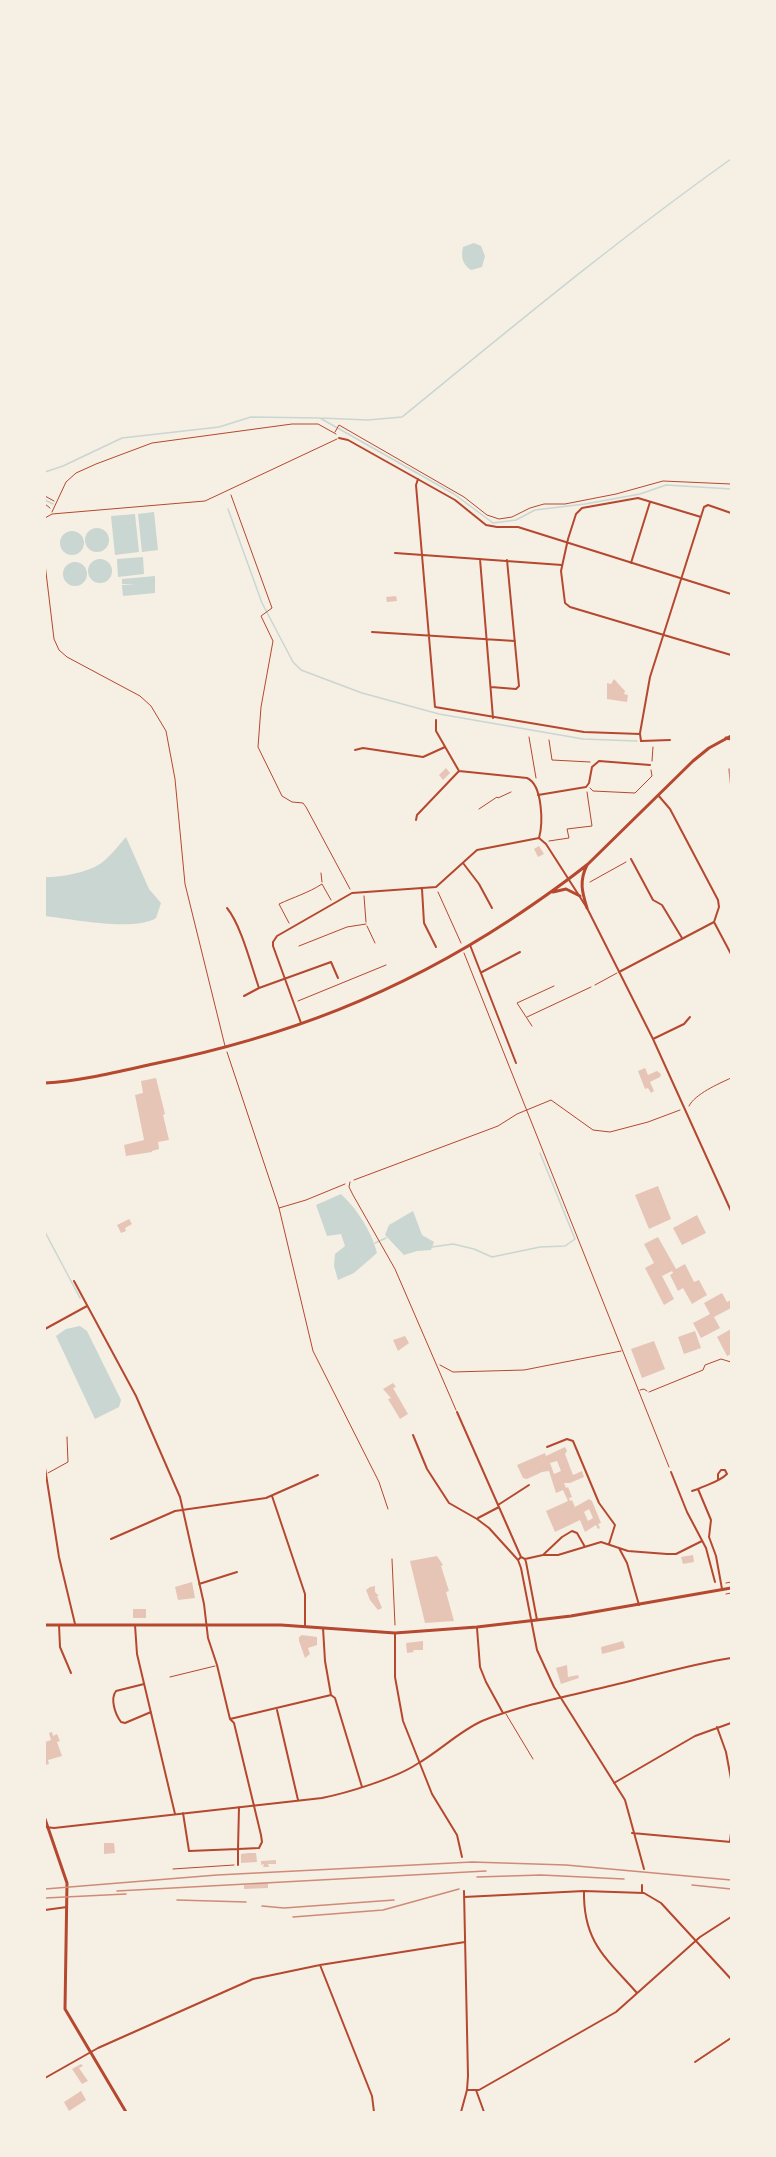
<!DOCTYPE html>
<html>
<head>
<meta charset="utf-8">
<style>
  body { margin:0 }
  #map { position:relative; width:776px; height:2157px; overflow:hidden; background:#f6efe4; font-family:Lato,sans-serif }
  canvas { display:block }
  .frame { position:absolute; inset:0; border:46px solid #f6efe4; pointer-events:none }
</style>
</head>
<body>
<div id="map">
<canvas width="776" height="2157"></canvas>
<div class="frame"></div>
</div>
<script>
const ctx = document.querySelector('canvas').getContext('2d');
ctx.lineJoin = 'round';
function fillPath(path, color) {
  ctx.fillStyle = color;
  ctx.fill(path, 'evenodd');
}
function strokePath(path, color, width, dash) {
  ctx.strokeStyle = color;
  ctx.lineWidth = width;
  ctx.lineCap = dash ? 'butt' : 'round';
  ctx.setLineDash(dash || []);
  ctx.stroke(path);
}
fillPath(new Path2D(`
  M474,243l7,3 4,10 -3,11 -11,3c-9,-6 -10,-13 -8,-23z
  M154,512l4,38 -16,2 -4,-38z
  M135,514l4,38 -24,3 -4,-39z
  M85 540a12 12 0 1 1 24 0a12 12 0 1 1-24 0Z
  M60 543a12 12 0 1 1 24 0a12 12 0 1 1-24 0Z
  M143,557l1,17 -26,3 -1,-18z
  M88 571a12 12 0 1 1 24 0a12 12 0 1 1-24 0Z
  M63 574a12 12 0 1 1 24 0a12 12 0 1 1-24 0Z
  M155,576v17l-32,3 -1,-11 14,-1h-14v-5z
  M126,837l23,52 12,14 -5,15c-23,14 -83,1 -111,-2v-39c14,1 43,-5 55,-13 10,-7 18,-18 26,-27z
  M341,1194c16,15 31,38 36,59l-23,20 -16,7 -4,-14 1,-12 10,-8 -4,-12 -14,2 -11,-31z
  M413,1211l9,24 12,7 -3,8 -14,1 -13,4 -19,-20 4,-10z
  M80,1326l7,5 34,69 -2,7 -24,12 -39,-83 10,-7z`), '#c9d6d2');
strokePath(new Path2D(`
  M320,418l48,2 34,-3c108,-88 215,-177 329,-258
  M45,472l18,-6 59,-28 97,-11 32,-10 69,1 134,76 39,29 23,-3 19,-10 50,-6 55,-10 26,-9 65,4
  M45,500l8,4
  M228,509l34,94 31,59 8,8 61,23 77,21 144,25 54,2
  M45,1232l35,66
  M375,1243l11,-5
  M432,1247l21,-3 21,5 18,8 48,-10 25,-1 10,-7 -35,-86`), '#c9d6d2', 1.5);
fillPath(new Path2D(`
  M396,596l1,5 -10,1 -1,-5z
  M614,679l11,12 -1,3 4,1 -1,7 -20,-3v-16l4,1z
  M446,768l4,5 -7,7 -4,-5z
  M539,846l5,8 -6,3 -4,-8z
  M645,1068l3,7 9,-4 4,3 -1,3 -10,5 4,9 -3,2 -3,-5 -3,1 -7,-18z
  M156,1078l9,36 -2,1 6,25 -11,2 1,7 -7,2v1l-26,4 -2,-11 20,-5 -9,-45 8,-2 -2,-12z
  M658,1186l13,33 -22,10 -14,-34z
  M697,1215l9,18 -24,12 -9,-17z
  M129,1219l3,5 -7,4 1,3 -5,2 -4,-8z
  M658,1237l18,32 9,-5 9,18 5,-2 8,15 -15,9 -9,-16 -5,3 -8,-16 3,-2 -1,-2 -10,5 12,23 -10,6 -19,-37 9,-5 -10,-19z
  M722,1293l5,9 4,-2v8l-17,9 6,11 -19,10 -8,-15 17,-9 -6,-11z
  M731,1329v25l-4,2 -10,-19z
  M695,1331l6,17 -17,6 -6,-17z
  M405,1336l4,7 -11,8 -5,-11z
  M654,1341l11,28 -23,9 -11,-29z
  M393,1383l3,4 -3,1 15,26 -8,5 -12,-20 3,-1 -8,-9z
  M565,1447l2,4 -2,3 8,21 9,-4 2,6 -14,6h-6l2,5 2,-1 4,10 -3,1 1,3 2,-1 3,7 14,-8 3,2 9,22 -3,1 2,4 -2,1 -2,-4 -11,7 -5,-12 -25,12 -9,-21 22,-10 -5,-11 -7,3 -7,-22 -7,1 -15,7 -4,-1 -6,-13 28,-12 1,3zM557,1461l4,10 -7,3 -4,-11zM589,1509l4,9 -5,3 -4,-9z
  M693,1555l1,7 -11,2 -2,-7z
  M437,1556l6,9 -2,1 8,25 -3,1 8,29 -29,2 -15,-62z
  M192,1582l3,16 -17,2 -3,-13z
  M375,1586v6l4,4h-2l5,12 -4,2 -8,-10 -4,-10 4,-3z
  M133,1609h13v9h-13z
  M302,1635l15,2v8l-9,3 2,6 -5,4 -6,-17v-4z
  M423,1641v9h-10l1,2 -7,1 -1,-10z
  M623,1641l2,7 -23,6 -1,-7z
  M567,1665l1,12 10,-2 1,3 -18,6 -5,-16z
  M52,1732l1,4 4,-2 3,7 -3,1 5,14 -14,4 1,4 -4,1v-23l6,-2 -2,-7z
  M104,1843h10l1,10 -11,1z
  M248,1853h8l1,9 -16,1v-9z
  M276,1860v4h-8l1,3h-6l1,-3 -3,1v-4z
  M268,1883v5l-24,1v-4z
  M81,2064l2,2 -4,2 9,13 -6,3 -10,-15z
  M81,2091l5,9 -17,11 -5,-9z`), '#e6c5b7');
strokePath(new Path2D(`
  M335,432l4,-7 125,72 23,18 12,4 13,-2 18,-9 14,-4h21l51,-10 47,-13 68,3
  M231,495l41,113 -11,8 12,25 -12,66 -3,40 24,49 10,6 11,1 3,4 44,82
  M45,496l9,5
  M45,504l5,4
  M52,512l14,-30 10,-9 20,-9 56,-21 140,-19h26l18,10
  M529,737l7,41
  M549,740l3,20 38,2
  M652,761l1,-14
  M590,788l3,3 42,2 17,-17 -1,-6
  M479,809l18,-12 1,1 13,-6
  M549,841l20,-3 -2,-9 25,-3 -5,-34
  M321,873l1,9
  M590,882l36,-20
  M438,892l23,51
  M364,896l2,26
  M289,923l-10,-19c15,-7 29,-11 43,-20l9,16
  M367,926l8,17
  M299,946l48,-19 19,-3
  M464,953l205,514
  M298,1001l88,-36
  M527,1017l64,-30
  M532,1026l-15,-23 37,-17
  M227,1052l52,156 34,143 66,131 9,27
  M689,1106c6,-12 29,-22 42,-28
  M354,1180l144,-54 19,-12 34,-14 42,30 17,2 38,-10 32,-12
  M279,1208l27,-8 39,-16
  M440,1365l13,7 71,-2 97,-19
  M640,1390l4,-1 3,2
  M392,1559l3,66
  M726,1583l5,-1
  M726,1594l5,-1
  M173,1869l61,-4`), '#b5482f', 1);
strokePath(new Path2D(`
  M45,518l7,-4 153,-13 132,-62
  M45,564l9,75 5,11 8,7 73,39 11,10 15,25 9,48 10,105 40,162
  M595,985l22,-12
  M350,1182l-1,5 4,8 42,74 61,141
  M649,1392l54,-22 2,-5 16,-6 10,3
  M48,1473l20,-11 -1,-25
  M170,1677l45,-11
  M506,1714l27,45`), '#b5482f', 1);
strokePath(new Path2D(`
  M339,438l9,2 107,60 31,25 11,2h21l213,67
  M418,479l-2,6 19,222 149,25 56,2
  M701,517l-63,-19 -56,10 -6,6 -8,25 -7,32 4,32 5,4 161,48
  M395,553l167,12
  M480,559l13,159
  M631,563l19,-61
  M372,632l143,9
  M491,687l25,2 3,-3 -12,-126
  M436,720v11l23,40
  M640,733l10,-56 54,-170 4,-2 23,8
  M640,734l1,7 29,-1
  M355,750l8,-2 60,9 22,-10
  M538,795l48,-8 3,-4 3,-16 7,-6 51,4
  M658,795l12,14 48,91 1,7 -5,15
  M416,820l1,-5 42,-44 68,7c16,7 16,46 12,60
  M631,859l22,41 9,5 20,33
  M463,863l16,21 13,24
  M422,889l2,34 12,24
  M227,908c14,17 24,57 32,80
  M714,922l17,32
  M470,945l46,118
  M482,972l38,-20
  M619,972l95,-50
  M244,996l15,-8 72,-26 7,16
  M301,1023l-28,-77v-4l4,-6 75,-43 84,-6 41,-37 62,-12 7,6 41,64 66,131 78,172
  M653,1039l31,-15 6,-7
  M74,1281l62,115 44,101 24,107 4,34 9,27 13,54 4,4 27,112 1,7 -3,6 -21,1 1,-42
  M45,1329l42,-23
  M457,1412l64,145
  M413,1435l14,34 22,34 28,16 12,9 29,32
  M547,1447l20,-8 6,2 26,62 16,22 -6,19
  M45,1468l14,89 16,67
  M671,1472l16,40 19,36 9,34
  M698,1489c10,-5 21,-7 29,-15l-2,-4h-4l-3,4v6
  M692,1491l6,-2 13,31 -2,17 7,19 6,33
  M272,1496l33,98v32
  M498,1505l31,-20
  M478,1518l21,-11
  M111,1539l64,-28 91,-13 52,-23
  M619,1548l8,15 12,42
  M544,1554l18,-17 10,-6 5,2 8,14
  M525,1559l18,-4h15l43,-13 27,9 39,3h9l26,-13
  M199,1584l38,-12
  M537,1620l-11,-58 -1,-3 -4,-2 -3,3 3,8 16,82 17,37 71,113 19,69
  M59,1625l1,22 11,26
  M135,1625l2,29 38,160
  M323,1628l2,33 6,34 4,3 27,89
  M477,1628l3,39 6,15 17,31
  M395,1633v44l8,44 29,73 25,41 5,22
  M144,1684l-28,7c-6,8 -1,23 5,31l4,1 26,-11
  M277,1710l21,90
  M230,1719l101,-24
  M717,1727l9,25 5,27
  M614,1783l81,-47 36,-13
  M183,1813l6,38 49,-2v16
  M45,1827l9,1 268,-30c25,-5 74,-20 95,-34 23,-13 41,-32 65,-43 37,-15 76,-23 115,-32 45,-10 89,-24 134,-31
  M632,1833l99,9
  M730,1841l1,-8
  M584,1891c-1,51 22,67 53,102
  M642,1892v-7
  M464,1897l120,-6 60,2 17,10 70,76
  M45,1910l22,-3
  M320,1965l52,131 2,16
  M695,2062l36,-24
  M45,2078l53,-30 155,-69 67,-14 145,-23
  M467,2090h12l137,-78 84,-75 31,-20
  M476,2090l8,22
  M461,2112l6,-22 1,-14 -4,-185`), '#b5482f', 2);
strokePath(new Path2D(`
  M553,892l13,-3 14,7
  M587,908c-5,-16 -8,-27 0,-43
  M45,1083c36,-2 72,-11 108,-19 132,-27 244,-70 357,-144 27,-18 53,-36 78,-56l105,-103 16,-13 22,-12
  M45,1625h236l114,8 82,-6 94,-11 160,-28
  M45,1819l22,64 -2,126 61,103`), '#b5482f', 3);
strokePath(new Path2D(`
  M726,738l5,1`), '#b5482f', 3);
strokePath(new Path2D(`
  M729,769l2,18`), '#cf8b77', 1.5);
strokePath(new Path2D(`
  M477,1877l64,-2 83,4
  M692,1885l39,4
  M45,1889l172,-14 255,-13 94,3 165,15
  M117,1891l369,-20
  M45,1898l81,-4
  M177,1900l69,2
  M262,1906l22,2 110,-8
  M293,1917l90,-7 76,-21`), '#cf8b77', 1.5);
</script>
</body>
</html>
